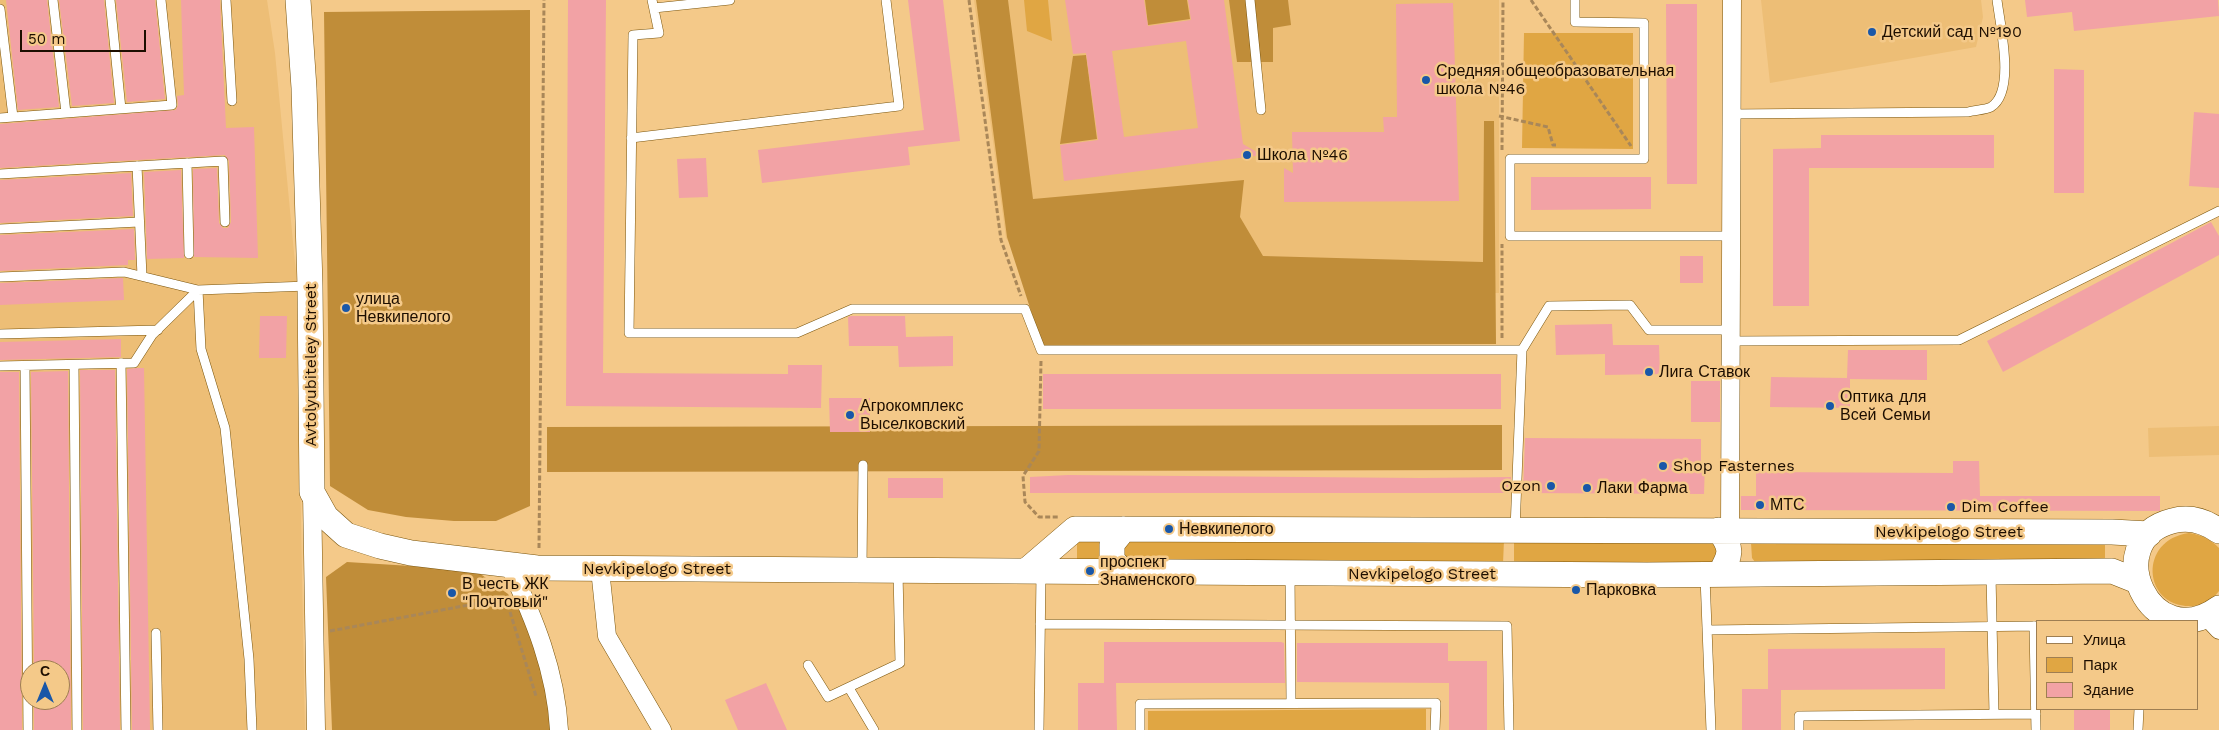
<!DOCTYPE html>
<html>
<head>
<meta charset="utf-8">
<style>
  body { margin:0 }
  #map { position:relative; width:2219px; height:730px; overflow:hidden; background:#f4c989; font-family:"Work Sans",sans-serif }
  canvas { display:block }
  .legend { position:absolute; left:2036px; top:620px; width:162px; height:90px; box-sizing:border-box; background:#f4c989; border:1px solid #9e7e52; margin:0; padding:6px 9px; list-style:none; font-size:15px; color:#1d0e00 }
  .legend li { display:flex; align-items:center; gap:10px; height:25px }
  .legend b { width:25px; border:1px solid #9e7e52 }
  .north { position:absolute; left:20px; top:660px; width:50px; height:50px; box-sizing:border-box; background:#f4c989; border:1px solid #9e7e52; border-radius:50%; rotate:0deg; font-size:14px; font-weight:700; line-height:20px; text-align:center; color:#1d0e00 }
  .north::after { content:''; display:block; margin:auto; width:18px; height:22px; background:#1957a8; clip-path:polygon(50% 0,100% 100%,50% 72%,0 100%) }
  .scale { position:absolute; left:20px; top:30px; width:126px; height:22px; box-sizing:border-box; border:2px solid #1d0e00; border-top:0; padding-left:6px; font-size:15px; line-height:18px; white-space:nowrap; color:#1d0e00; -webkit-text-stroke:4px #f4c989; paint-order:stroke }
</style>
</head>
<body>
<div id="map">
<canvas width="2219" height="730"></canvas>
<ul class="legend">
<li><b style="height:6px;background:#fff"></b>Улица</li>
<li><b style="height:14px;background:#e0a643"></b>Парк</li>
<li><b style="height:14px;background:#f2a2a5"></b>Здание</li>
</ul>
<div class="north">С</div>
<div class="scale">50 m</div>
</div>
<script>
const ctx = document.querySelector('canvas').getContext('2d');
ctx.lineJoin = 'round';
function fillPath(path, color) {
  ctx.fillStyle = color;
  ctx.fill(path, 'evenodd');
}
function strokePath(path, color, width, dash) {
  ctx.strokeStyle = color;
  ctx.lineWidth = width;
  ctx.lineCap = dash ? 'butt' : 'round';
  ctx.setLineDash(dash || []);
  ctx.stroke(path);
}
function label(font, color, halo, rows, align = 'center') {
  ctx.font = font + ' "Work Sans",sans-serif';
  ctx.lineWidth = 5;
  ctx.setLineDash([]);
  ctx.textBaseline = 'middle';
  ctx.strokeStyle = halo;
  ctx.fillStyle = color;
  for (const [text, x, y, turn = 0] of rows) {
    ctx.save();
    ctx.translate(x, y);
    ctx.rotate((+turn || 0) * Math.PI / 180);
    ctx.textAlign = isNaN(turn) ? turn : align;
    if (halo) ctx.strokeText(text, 0, 0);
    ctx.fillText(text, 0, 0);
    ctx.restore();
  }
}
fillPath(new Path2D(`
  M0,0h267l8,53 24,252 -2,1 8,424h-305zM30,670h30v30h-30z
  M974,0h525v293h-457l-36,-55z
  M1761,0h220l2,17 -7,30 -206,36z
  M2219,426v29l-70,2 -1,-29z`), '#edbe76');
fillPath(new Path2D(`
  M1024,0h24l4,41 -25,-10z
  M1524,33h109v116l-111,-1z
  M2189,533c13,2 21,6 30,15v43c-6,8 -16,14 -26,15 -50,3 -56,-66 -4,-73z
  M1077,540h31l-2,20 -29,5z
  M1123,540h381l-1,24h-381z
  M1514,540h204v23h-204z
  M2105,540v22h-350l-3,-4 -1,-15z
  M1426,709v21h-278v-19z`), '#e0a643');
fillPath(new Path2D(`
  M976,0h32l25,199 211,-19 -4,37 23,39 220,6 1,-141h10l2,223 -454,1 -35,-108z
  M1145,0h42l3,19 -42,6z
  M1229,0h59l3,25 -18,3v34h-36z
  M530,10v496l-34,15h-42l-48,-4 -38,-7 -38,-24 -6,-474z
  M1086,55l11,84 -37,5 13,-88z
  M1502,425v45l-955,2v-45z
  M347,562l128,8 33,24 35,51 16,85h-227l-6,-153z`), '#c08d39');
fillPath(new Path2D(`
  M6,0h41l12,107 -41,3z
  M59,0h45l10,103 -42,3z
  M116,0h39l10,99 -38,3z
  M181,0h39l6,128 28,-1 4,131 -64,-1 -1,-88 24,-1 2,55 4,5h5l3,-6 -2,-61 -4,-6 -225,13v-44l176,-14 2,-5 -1,-9 7,-1z
  M568,0h38l-3,373 185,1v-9h34l-1,43 -255,-2z
  M908,0h35l17,141 -52,6 2,18 -148,18 -4,-33 166,-20z
  M1065,0h79l4,26 43,-6 -3,-20h36l19,144 19,11 -198,26 -4,-36 38,-5 -12,-87 -13,1zM1186,41l12,87 -74,9 -12,-86z
  M2025,0h193l1,16 -145,15 -2,-19 -45,5z
  M1453,3l6,198 -175,1v-34l9,5 -1,-41h92l-1,-15h14l-1,-113z
  M1666,4h31v180h-30z
  M2054,69l30,1v123h-30z
  M2194,112l25,2v74l-30,-2z
  M1821,135h173v33h-185v138h-36v-157l48,-1z
  M706,158l2,39 -29,1 -2,-39z
  M181,170l3,88 -37,1 -3,-87z
  M131,173l2,43 -133,7v-43z
  M1531,177h120v32l-120,1z
  M2211,222l8,14v19l-216,117 -16,-31z
  M134,229l1,31h-7v5l-128,6v-36z
  M1680,256h23v27h-23z
  M123,278l1,22 -124,5v-22z
  M260,316h27l-1,42h-27z
  M851,316h54l1,21 47,-1v30l-54,1 -1,-21h-49l-1,-29z
  M1612,324l1,21h46l1,29 -55,1v-21l-49,1 -1,-30z
  M121,339v18l-121,3v-18z
  M1848,350h79v30l-77,-1v29l-80,-1 1,-30 76,1z
  M137,368h7l6,362h-18l-5,-361z
  M80,370h35l5,360h-37z
  M68,371l3,359h-37v-30h26v-30h-26l-3,-298z
  M0,372h19l3,358h-22z
  M1043,374h458v35h-458z
  M1691,381h29v41h-29z
  M829,398h41v34h-40z
  M1525,438l176,1v23h4l-1,32 -181,-1z
  M1953,461h26l1,35h180v15l-419,-1v-14h15v-24l197,1z
  M1068,475l353,3 90,-1 -1,15 -8,1h-472v-16z
  M888,478h55v20h-55z
  M1104,642h177l3,1 1,40h-169l1,47h-39v-47h26z
  M1297,643h151v18h39v69h-38v-47l-152,-1z
  M1945,648v41l-164,1v40h-39v-41h26v-40z
  M766,683l21,47h-49l-13,-30z
  M2074,709h36v21h-36z`), '#f2a2a5');
const lane = new Path2D(`
  M53,0l13,113
  M110,0l11,109
  M226,0l6,101
  M652,0l7,33 -26,2 -4,298h168l55,-24h173l16,41h481l27,-44 81,-1 19,25h82
  M1250,0l11,110
  M1575,0v22l69,1v136h-134v77h222
  M654,8l76,-8
  M0,9l13,108
  M1732,114l236,-2c7,-2 17,-2 23,-5 25,-15 9,-82 6,-107
  M0,118l172,-13 -11,-105
  M631,138l268,-32 -13,-106
  M187,163l2,91
  M137,166l5,110
  M0,174l223,-13 2,61
  M0,229l139,-7
  M0,277l124,-5 74,18 110,-4
  M198,290l3,59 24,79 24,231 3,71
  M0,334l158,-4
  M1732,341l227,-1 260,-129
  M121,363l5,367
  M74,365l3,365
  M0,366l134,-3 18,-28 46,-45
  M25,366l3,364
  M1515,530l7,-180
  M862,569l1,-104
  M1290,573l1,130
  M1991,575l3,139
  M1705,577l6,153
  M1040,624l467,2 2,104
  M2034,626l2,104
  M1707,630l331,-4
  M156,633l2,97
  M808,665l20,32 72,-34 -2,-91
  M849,688l25,42
  M1039,730l2,-157
  M1140,730v-26l296,-1 -1,27
  M1799,730v-14l237,-2
  M2138,730l1,-21`);
const street = new Path2D(`
  M312,493l4,237
  M1730,530l2,-530
  M509,565c25,53 47,106 50,165
  M600,569l7,67 55,94
  M2206,616l13,14`);
const secondary = new Path2D(`
  M298,0l6,88 6,198 2,206 14,25 20,18 34,11 31,7 126,15 1110,7 465,-4 25,10
  M1719,530c14,19 12,24 1,44
  M2219,531c-14,-10 -29,-15 -47,-10 -74,19 -22,137 47,87
  M1026,571l49,-42 1037,3 37,2
  M1124,572l-12,-12v-16l12,-15`);
strokePath(lane, '#7a550c', 10);
strokePath(street, '#7a550c', 19);
strokePath(secondary, '#7a550c', 26);
strokePath(new Path2D(`
  M969,0l32,240 20,56
  M1531,0l100,146
  M1499,116l49,11 5,18h3
  M1502,150l1,-150
  M1502,338v-94
  M1041,361l-2,90 -16,25 2,26 14,15h20
  M539,548l5,-548
  M510,612l26,84
  M330,631l176,-33`), '#a98759', 3, [5, 2.5]);
strokePath(lane, '#fff', 9);
strokePath(street, '#fff', 18);
strokePath(secondary, '#fff', 25);
for (const [x, y, r, color] of [
  [1872,32,5,"#1957a8"],
  [1426,80,5,"#1957a8"],
  [1247,155,5,"#1957a8"],
  [346,308,5,"#1957a8"],
  [1649,372,5,"#1957a8"],
  [1830,406,5,"#1957a8"],
  [850,415,5,"#1957a8"],
  [1663,466,5,"#1957a8"],
  [1551,486,5,"#1957a8"],
  [1587,488,5,"#1957a8"],
  [1760,505,5,"#1957a8"],
  [1951,507,5,"#1957a8"],
  [1169,529,5,"#1957a8"],
  [1090,571,5,"#1957a8"],
  [1576,590,5,"#1957a8"],
  [452,593,5,"#1957a8"]
]) {
  const dot = new Path2D();
  dot.arc(x, y, r, 0, 2 * Math.PI);
  ctx.fillStyle = color;
  ctx.fill(dot);
  strokePath(dot, '#f4c989', 2);
}
label('16px', '#1d0e00', '#f4c989', [
  ["Детский сад №190",1882,32],
  ["Средняя общеобразовательная",1436,71],
  ["школа №46",1436,89],
  ["Школа №46",1257,155],
  ["улица",356,299],
  ["Невкипелого",356,317],
  ["Лига Ставок",1659,372],
  ["Оптика для",1840,397],
  ["Всей Семьи",1840,415],
  ["Агрокомплекс",860,406],
  ["Выселковский",860,424],
  ["Shop Fasternes",1673,466],
  ["Ozon",1541,486,"right"],
  ["Лаки Фарма",1597,488],
  ["МТС",1770,505],
  ["Dim Coffee",1961,507],
  ["Невкипелого",1179,529],
  ["проспект",1100,562],
  ["Знаменского",1100,580],
  ["В честь ЖК",462,584],
  ["\"Почтовый\"",462,602],
  ["Парковка",1586,590]
], 'left');
label('16px', '#1d0e00', '#f4c989', [
  ["Avtolyubiteley Street",311,365,-90],
  ["Nevkipelogo Street",1949,532],
  ["Nevkipelogo Street",657,569],
  ["Nevkipelogo Street",1422,574]
]);
</script>
</body>
</html>
